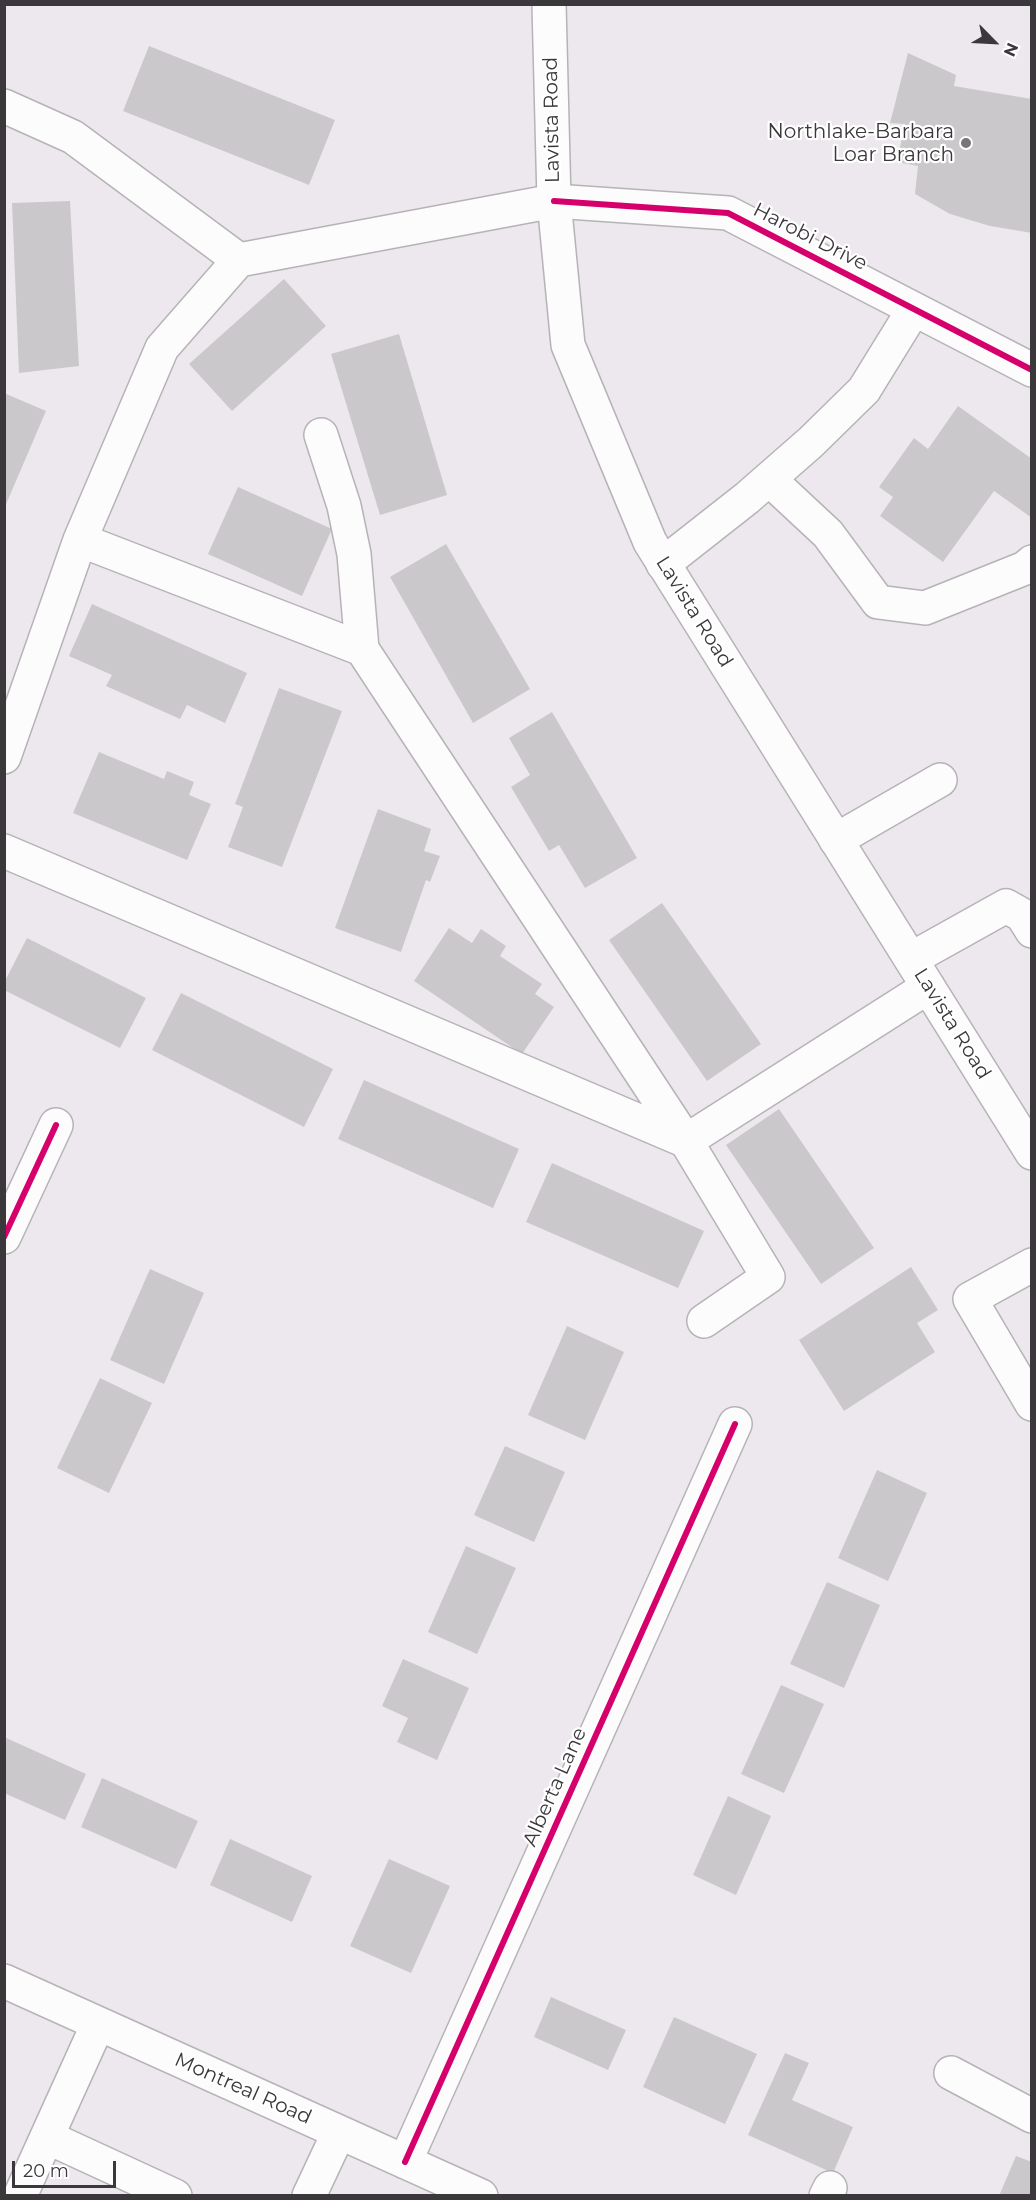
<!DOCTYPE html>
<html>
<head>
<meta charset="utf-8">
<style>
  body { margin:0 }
  #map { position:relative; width:1036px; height:2200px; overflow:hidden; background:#ede8ed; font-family:Montserrat,sans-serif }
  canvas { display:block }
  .frame { position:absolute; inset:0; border:6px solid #3b383b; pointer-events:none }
  .north { position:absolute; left:964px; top:12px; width:60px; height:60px; -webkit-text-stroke:4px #fff; paint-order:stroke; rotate:114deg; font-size:16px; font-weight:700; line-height:24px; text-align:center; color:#3b383b }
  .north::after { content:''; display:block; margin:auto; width:21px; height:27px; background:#3b383b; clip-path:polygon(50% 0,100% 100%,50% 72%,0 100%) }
  .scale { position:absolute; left:12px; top:2161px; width:104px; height:27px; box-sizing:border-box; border:3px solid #3b383b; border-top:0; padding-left:8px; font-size:18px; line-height:21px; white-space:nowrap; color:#3b383b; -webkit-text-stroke:4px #fff; paint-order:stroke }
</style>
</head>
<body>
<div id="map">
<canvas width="1036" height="2200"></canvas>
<div class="frame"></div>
<div class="north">N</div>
<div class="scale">20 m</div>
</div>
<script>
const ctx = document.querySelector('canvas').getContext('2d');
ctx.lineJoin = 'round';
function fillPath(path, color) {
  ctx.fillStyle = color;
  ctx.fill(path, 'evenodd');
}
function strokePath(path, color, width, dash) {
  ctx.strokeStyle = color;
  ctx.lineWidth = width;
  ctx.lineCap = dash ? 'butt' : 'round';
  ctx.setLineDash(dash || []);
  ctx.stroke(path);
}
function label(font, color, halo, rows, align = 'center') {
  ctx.font = font + ' Montserrat,sans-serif';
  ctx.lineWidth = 4.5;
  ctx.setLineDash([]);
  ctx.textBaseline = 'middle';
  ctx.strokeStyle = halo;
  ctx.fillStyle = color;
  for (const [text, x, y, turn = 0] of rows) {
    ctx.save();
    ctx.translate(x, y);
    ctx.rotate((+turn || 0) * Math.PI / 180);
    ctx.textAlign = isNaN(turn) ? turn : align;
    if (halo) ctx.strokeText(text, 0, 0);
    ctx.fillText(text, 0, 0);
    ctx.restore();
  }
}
fillPath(new Path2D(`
  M149,46l186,74 -26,65 -186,-74z
  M908,53l48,22 -2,11 78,13v134l-42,-7 -40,-12 -35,-20 3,-28 -21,-4 8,-38 -15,-1z
  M70,201l9,165 -60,7 -7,-170z
  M284,279l42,47 -94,85 -43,-47z
  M399,334l48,161 -67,20 -49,-161z
  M4,393l42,18 -42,98z
  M958,406l74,53v59l-38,-27 -51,71 -63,-46 13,-19 -14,-10 35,-49 14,11z
  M238,487l94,42 -30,67 -94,-42z
  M446,544l84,145 -57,34 -83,-146z
  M92,604l155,69 -22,50 -38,-18 -7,14 -74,-33 6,-11 -43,-19z
  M279,688l63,23 -60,156 -54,-20 15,-40 -8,-3z
  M552,712l85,146 -52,30 -26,-43 -10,6 -38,-64 19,-12 -21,-37z
  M99,752l65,27 3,-8 27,11 -5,13 22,9 -24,56 -114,-47z
  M378,809l53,20 -7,22 16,5 -10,26 -4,-2 -25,72 -66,-24z
  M662,903l99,141 -54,37 -98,-141z
  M449,928l23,15 9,-14 25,17 -6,10 42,28 -7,10 19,13 -32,47 -108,-73z
  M27,938l119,60 -26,50 -116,-58v-7z
  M181,993l152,76 -29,58 -152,-77z
  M364,1080l155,69 -26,59 -155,-69z
  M779,1109l95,139 -53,36 -95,-139z
  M552,1163l152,68 -26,57 -152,-66z
  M911,1267l27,43 -21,13 18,29 -91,59 -45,-71z
  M150,1269l54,24 -40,91 -54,-24z
  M567,1326l57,26 -39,88 -57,-25z
  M100,1378l52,25 -43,90 -52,-25z
  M505,1446l60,26 -31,70 -60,-27z
  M877,1470l50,23 -39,88 -50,-23z
  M466,1546l50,22 -39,86 -49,-22z
  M827,1582l53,23 -36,83 -54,-24z
  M403,1659l66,29 -32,72 -40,-18 11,-24 -26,-12z
  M781,1685l43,19 -40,89 -43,-19z
  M4,1737l82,37 -21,46 -61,-27z
  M102,1778l96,43 -22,48 -95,-42z
  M728,1796l43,20 -35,79 -43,-20z
  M230,1839l82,37 -20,46 -82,-37z
  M389,1859l61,27 -39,87 -61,-27z
  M551,1997l75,33 -18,40 -74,-33z
  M674,2017l83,37 -32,70 -82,-37z
  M785,2053l24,10 -17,37 61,27 -20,46 -85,-38z
  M1016,2156l16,6v34h-33z`), '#cbc8cb');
const minor = new Path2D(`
  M4,106l69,31 166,123
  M321,435l23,71 10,48 8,95
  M769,479l59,55 50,68 47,6 100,-40 7,-6
  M663,564l84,-66 64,-56 53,-52 50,-81
  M4,757l76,-217 82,-192 77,-88 315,-59 174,12 304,157
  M836,840l104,-60
  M4,851l682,290 -324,-492 -282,-109
  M911,959l95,-53 16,9 10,16
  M4,1237l52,-112
  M1032,1265l-62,34 62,105
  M704,1321l64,-44 -82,-136 242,-154
  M4,1981l477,215
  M951,2073l81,43
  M47,2137l128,59
  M405,2162l330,-738
  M20,2196l78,-172
  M309,2196l30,-64
  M826,2196l4,-8`);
const major = new Path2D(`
  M549,4l5,197 14,144 82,197 382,611`);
strokePath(minor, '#b6b3b6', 36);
strokePath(major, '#b6b3b6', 36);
strokePath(minor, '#fcfcfc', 33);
strokePath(major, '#fcfcfc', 33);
strokePath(new Path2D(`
  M554,201l174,12 304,157
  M4,1237l52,-112
  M405,2162l330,-738`), '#d6006c', 6);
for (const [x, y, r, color] of [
  [966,143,6,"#797679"]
]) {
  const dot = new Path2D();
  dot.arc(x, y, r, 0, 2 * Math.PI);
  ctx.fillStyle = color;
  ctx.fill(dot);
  strokePath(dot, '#fff', 2);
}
label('20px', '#3b383b', '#fff', [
  ["Lavista Road",552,120,-91],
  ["Harobi Drive",810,237,27],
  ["Lavista Road",694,612,58],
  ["Lavista Road",952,1024,58],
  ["Alberta Lane",555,1787,-66],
  ["Montreal Road",243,2089,24]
]);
label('20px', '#3b383b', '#fff', [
  ["Northlake-Barbara",954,132],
  ["Loar Branch",954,155]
], 'right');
</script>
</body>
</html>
